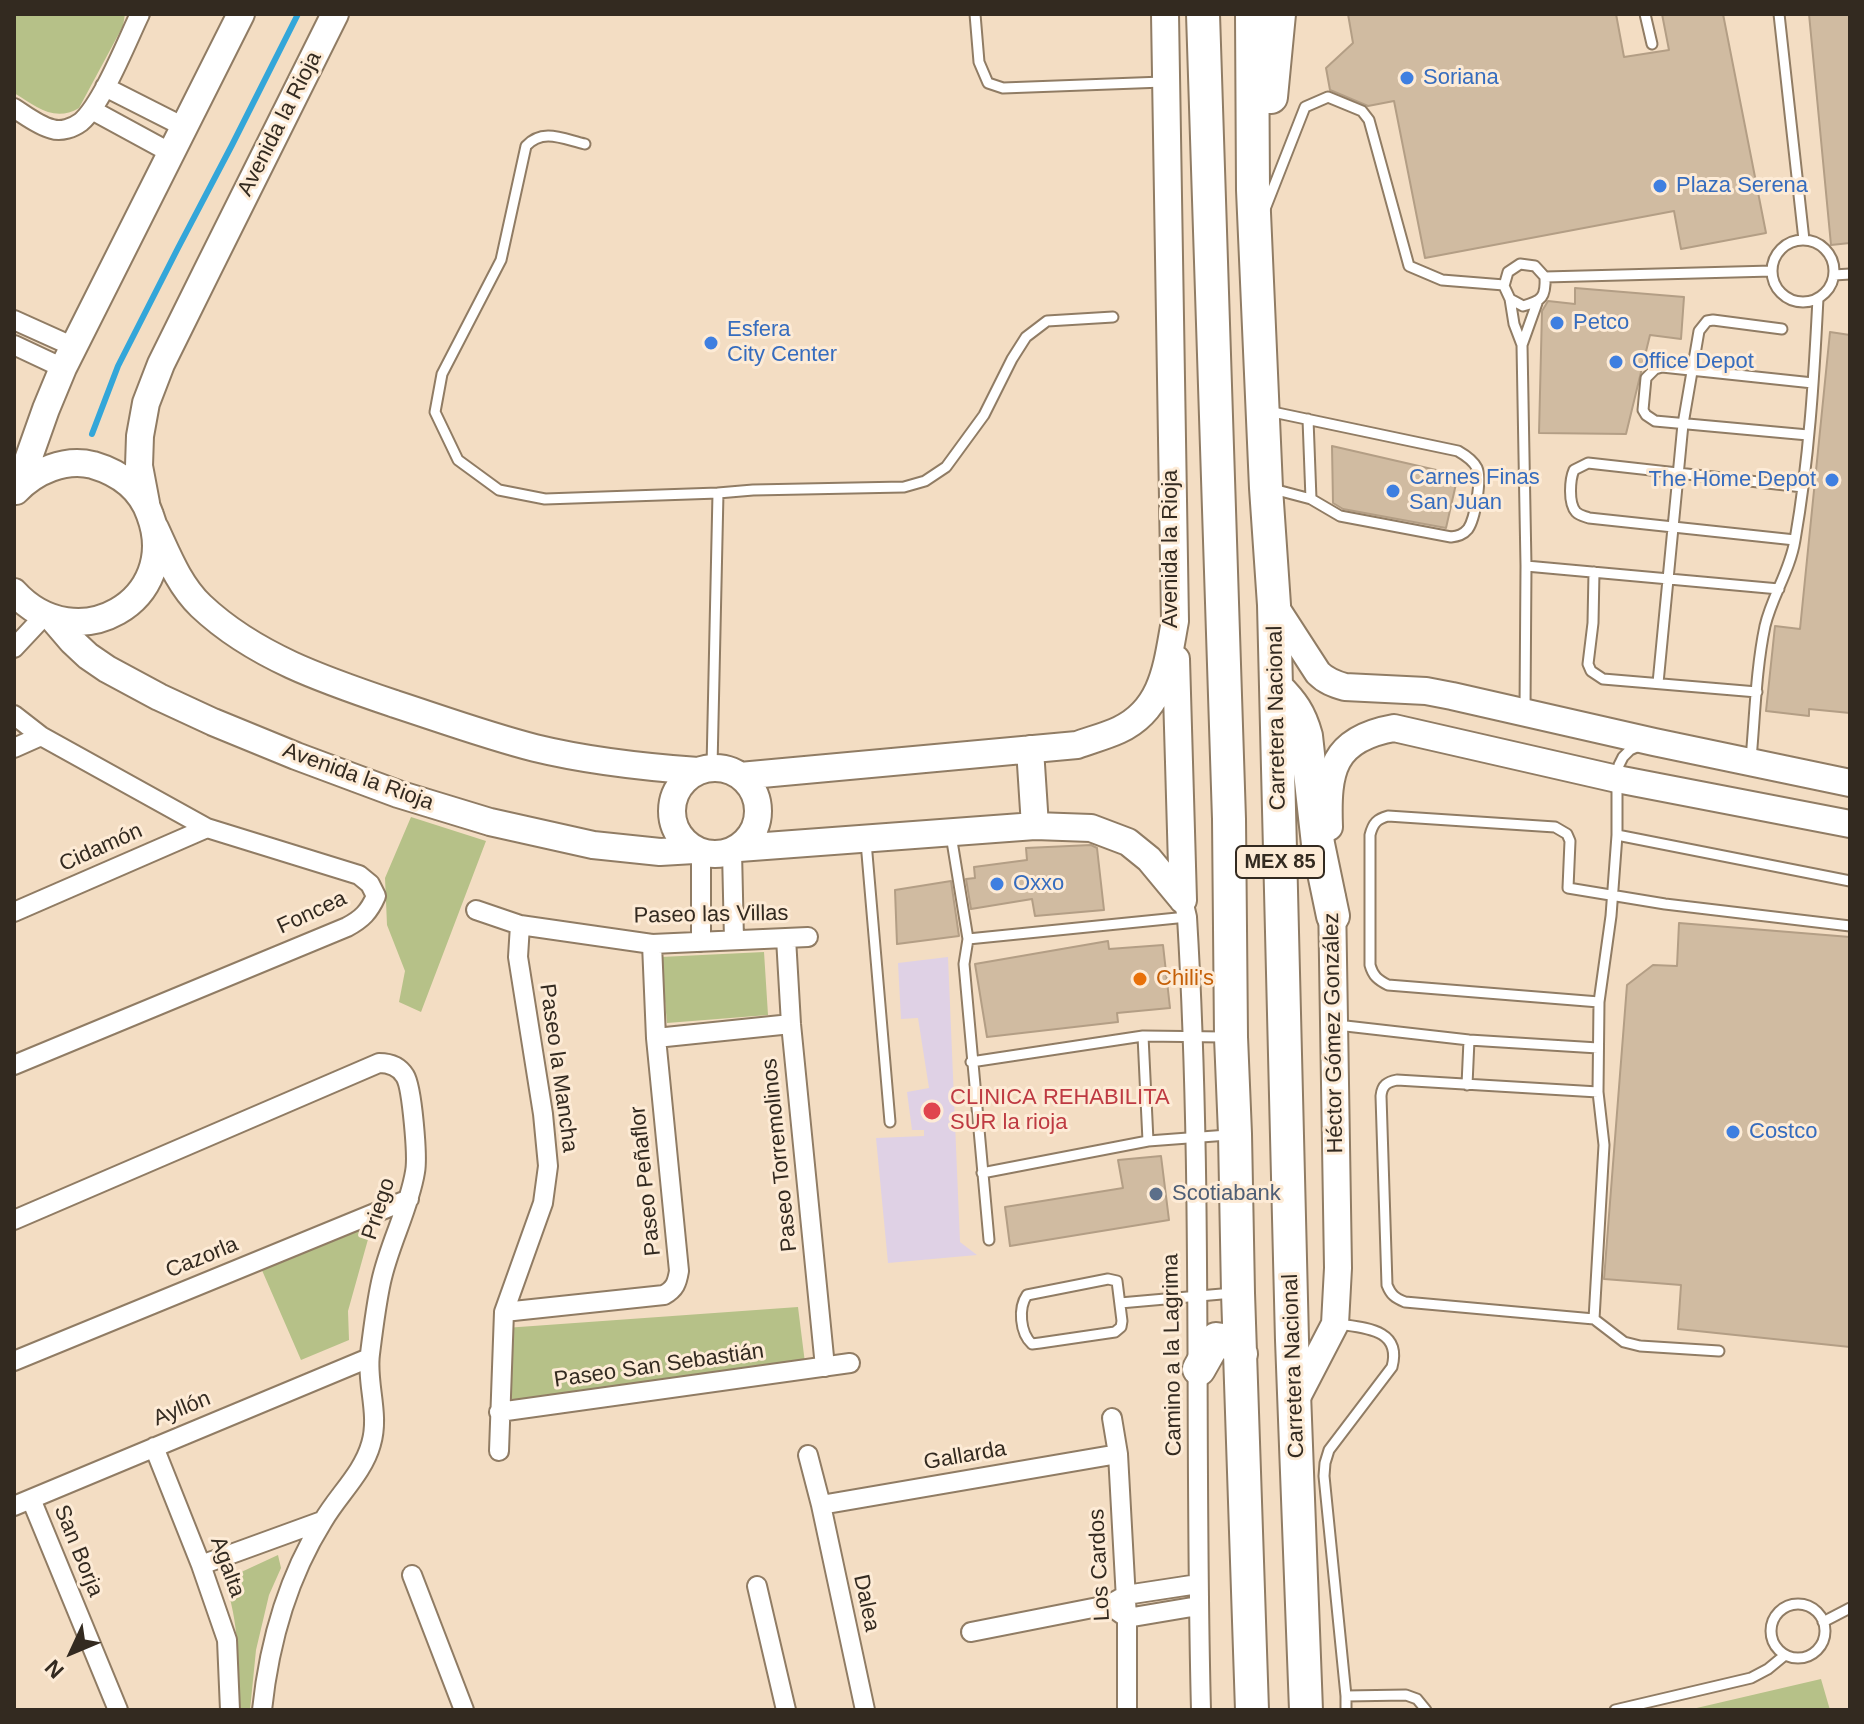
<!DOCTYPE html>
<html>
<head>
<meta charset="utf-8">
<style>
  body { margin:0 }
  #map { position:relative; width:1864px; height:1724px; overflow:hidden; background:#f3ddc3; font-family:Arial,sans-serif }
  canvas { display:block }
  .frame { position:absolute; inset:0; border:16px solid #332a20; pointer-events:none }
  .north { position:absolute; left:32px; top:1612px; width:80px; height:80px; -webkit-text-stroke:6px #fdebd6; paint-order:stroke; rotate:226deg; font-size:22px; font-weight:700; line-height:32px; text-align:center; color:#332a20 }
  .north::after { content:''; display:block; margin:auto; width:28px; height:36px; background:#332a20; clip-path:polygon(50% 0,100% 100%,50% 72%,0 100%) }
</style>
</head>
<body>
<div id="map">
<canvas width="1864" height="1724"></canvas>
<div class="frame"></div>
<div class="north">N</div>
</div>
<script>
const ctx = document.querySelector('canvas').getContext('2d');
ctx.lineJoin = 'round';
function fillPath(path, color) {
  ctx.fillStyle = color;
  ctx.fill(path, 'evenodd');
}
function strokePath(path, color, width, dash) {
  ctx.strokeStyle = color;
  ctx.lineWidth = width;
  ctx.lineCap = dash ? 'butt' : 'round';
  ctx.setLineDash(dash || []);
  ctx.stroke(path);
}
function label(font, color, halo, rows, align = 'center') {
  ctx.font = font + ' Arial,sans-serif';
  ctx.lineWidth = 6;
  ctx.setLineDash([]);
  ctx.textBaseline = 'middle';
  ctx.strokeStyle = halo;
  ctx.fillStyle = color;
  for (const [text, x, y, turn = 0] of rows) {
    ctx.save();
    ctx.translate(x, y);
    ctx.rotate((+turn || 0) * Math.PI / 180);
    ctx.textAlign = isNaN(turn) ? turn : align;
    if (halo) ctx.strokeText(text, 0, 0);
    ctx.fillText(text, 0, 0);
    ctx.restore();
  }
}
fillPath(new Path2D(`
  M948,957l12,285 17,13 -89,8 -12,-125 48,-2v-6h-12l-5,-38 22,-4 -11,-70 -17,1 -3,-56z`), '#dfd1e5');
fillPath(new Path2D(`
  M14,14h111l-2,12 -44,82c-25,15 -43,-2 -65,-15z
  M411,817l75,24 -65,171 -22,-10 6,-31 -18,-46 -2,-47z
  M764,952l4,63 -101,8 -6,-66z
  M372,1225l-24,86 1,29 -48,20 -40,-92z
  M798,1307l7,56 -297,38 -3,-73z
  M278,1555l3,13 -12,27 -13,55 -6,60h-11c-1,-45 1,-88 -15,-130z
  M1821,1679l9,31h-142z`), '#b6c188');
strokePath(new Path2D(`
  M92,434l26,-68 60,-118 54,-103 66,-131`), '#33a6d9', 6);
const building = new Path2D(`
  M1348,14h268l8,43 45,-7 -7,-36h61l43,219 -85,16 -7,-38 -249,47 -31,-157 -26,5 -38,-16 -4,-22 27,-25z
  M1809,14h41v229l-19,2z
  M1575,288l109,9 -3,42 -31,-4 -24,99 -87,-1 3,-122 6,-10 27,3z
  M1830,332l20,3v378l-41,-4v7l-43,-5 9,-85 25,3z
  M1332,446l126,29 -12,53 -103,-19 -10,-6z
  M1091,845l6,3 7,62 -69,6 -3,-17 -61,10 -5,-30 9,-1 -1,-11 53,-7 -1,-12z
  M951,881l8,55 -62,8 -2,-54z
  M1679,923l171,14v410l-172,-18 3,-44 -77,-6 23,-294 26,-20 24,1z
  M1108,941l1,8 54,-4 7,63 -53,5 1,9 -131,15 -12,-73z
  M1161,1156l8,64 -159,26 -5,-39 118,-19 -5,-28z`);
fillPath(building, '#d0bba1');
strokePath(building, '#b39e85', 2);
const lane = new Path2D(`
  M975,14l4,48 9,21 15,5 160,-6
  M1645,14l7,30
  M1779,14l25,226
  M585,144c-22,-5 -42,-16 -59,2l-25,114 -59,114 -7,38 23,48 41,30 46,9 173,-6
  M1265,209l40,-102 23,-10 34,14 7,9 40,146 33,14 62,5
  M1772 271a31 31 0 1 1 62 0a31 31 0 1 1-62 0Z
  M1834,275l16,-1
  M1545,277c1,20 -3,24 -22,29l-13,-7 -6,-13 4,-14 12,-8 15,2 10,11 227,-6
  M1510,299l4,25 8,21 4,221 -1,143
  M1522,345l15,-42
  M1268,411l190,40c7,4 15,9 19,17 5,11 -2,51 -9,61 -5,6 -10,7 -17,8l-111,-21 -29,-17 -38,-10
  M1308,419l3,80
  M1808,435l-153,-14 -9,-6 -3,-5 3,-32 9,-9 7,-2 151,16
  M1795,540l-206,-22c-5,-2 -9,-2 -13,-6 -8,-9 -6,-33 -2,-42l14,-7 215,24
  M1526,566l253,23
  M1594,572l-1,51 -5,41 3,7 12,8 154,13
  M1658,683l25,-259 16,-93 8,-10 6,-1 69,9
  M1751,759c4,-44 5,-90 14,-133 7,-30 25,-55 30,-86 14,-80 19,-161 23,-242
  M712,767l6,-274 35,-3 151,-3 21,-6 21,-14 38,-52 28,-56 14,-22 21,-16 66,-4
  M951,835l17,104 -4,25 25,276
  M1617,835l233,46
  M866,842l24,280
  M968,939l219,-22
  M1599,1002l-211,-17c-10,-5 -15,-9 -18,-20v-130c3,-12 7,-16 18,-19l167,11 12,7 3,7 -2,47 97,16 185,22
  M1337,1025l132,15 129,8
  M1143,1036l5,105
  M971,1062l172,-26 81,1
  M1467,1085l2,-45
  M1598,1092l-201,-12c-10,2 -15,5 -16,16l6,189c4,10 8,13 18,17l189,17 30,23 16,4 79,5
  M982,1173l166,-32 80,-6
  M1108,1279l9,2 5,40 -1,6 -6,5 -75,11 -8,1c-12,-11 -14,-36 -5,-49z
  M1120,1303l113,-10
  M1594,1319l10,-174 -6,-53 1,-90 12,-86 6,-81v-56l2,-14 4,-8 7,-7 9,-4
  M1338,1324c27,4 64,5 54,43l-63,83 -4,13 -1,13 22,220v14
  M1771 1631a27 27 0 1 1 54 0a27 27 0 1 1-54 0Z
  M1823,1622l27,-14
  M1346,1696l60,-1 11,4 9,11
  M1615,1710l136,-32 17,-9 17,-14`);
const street = new Path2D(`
  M105,87l79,40
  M14,108c11,7 25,18 38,21 9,3 21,-1 29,-7 21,-18 46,-81 59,-108
  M92,110l79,43
  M14,320l60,27
  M14,345l49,23
  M14,648l30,-32
  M14,715l27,21 166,92 152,47 11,9 6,12c-7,16 -14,23 -29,31l-333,138
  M14,748l27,-12
  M732,851l2,89
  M701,853v89
  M1183,900l4,17c16,264 7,529 14,793
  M476,910l44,15 132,19 156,-7
  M14,912l193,-84
  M786,938l5,86 34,343
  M656,1038l135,-14
  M14,1220l365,-157c11,0 20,3 26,13 7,11 13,81 10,96 -6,37 -26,72 -34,110 -5,23 -8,48 -11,72 -4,29 10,60 1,90 -8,29 -33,51 -48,77 -35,56 -54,123 -61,189
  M504,1312l160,-17c11,-6 13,-12 15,-24l-23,-233 -4,-94
  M14,1361l395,-162
  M499,1412l351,-49
  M1112,1418l6,36 9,164v92
  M154,1447l47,118 26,75 3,70
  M499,1451l5,-139 39,-109 5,-37 -5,-52 -25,-157 2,-32
  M808,1455l13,50 44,205
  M31,1499l87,211
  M821,1505l297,-51
  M14,1506l355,-148
  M201,1565l121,-44
  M412,1575l52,135
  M757,1586l29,124
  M1117,1611l10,7 71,-12
  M971,1632l137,-27 18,-10 72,-11`);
const secondary = new Path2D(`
  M18,488l28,-79 17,-41 178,-354
  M146,503l-7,-37 1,-30 6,-33 15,-39 47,-95 127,-255
  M155,528c13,28 24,57 46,78 54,51 126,75 194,98 46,15 93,32 140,44 53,13 108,19 163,23
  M14,592c63,69 168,8 136,-77 -9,-27 -30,-42 -57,-50 -28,-7 -58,6 -77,26
  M1274,605l44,68c8,8 16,11 27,14l81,4 26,5 202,46 196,41
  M54,620l18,21 16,15 19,13 52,28 54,25 83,34 102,38 92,28 103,23 67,7 34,-2
  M1176,659l7,241
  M1030,749l5,77
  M672 811a43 43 0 1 1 86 0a43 43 0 1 1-86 0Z
  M740,776l337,-31c14,-5 29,-9 42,-15 45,-21 48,-66 56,-109l-10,-607
  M1329,827c-2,-56 3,-88 65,-99l223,51 233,45
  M739,848l296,-22 56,2 37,14 21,17 34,41
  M1295,1401l40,-77 3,-56 -6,-370`);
const highway = new Path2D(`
  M1203,14l26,805 2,218 4,97 3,159 14,417
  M1252,14l1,176 13,298 8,117 18,735 14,370
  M1271,97l8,-83
  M1276,687c16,16 24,27 30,49l12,108 15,72
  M1199,1369l17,-30 14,2 11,13`);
strokePath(lane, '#907c64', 13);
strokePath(street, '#907c64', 22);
strokePath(secondary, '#907c64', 30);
strokePath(highway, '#907c64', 36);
strokePath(lane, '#fff', 9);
strokePath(street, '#fff', 18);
strokePath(secondary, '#fff', 26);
strokePath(highway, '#fff', 32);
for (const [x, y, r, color] of [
  [1407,78,8,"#3f7fe0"],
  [1660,186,8,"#3f7fe0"],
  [1557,323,8,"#3f7fe0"],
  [711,343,8,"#3f7fe0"],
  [1616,362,8,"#3f7fe0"],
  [1832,480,8,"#3f7fe0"],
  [1393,491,8,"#3f7fe0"],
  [997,884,8,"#3f7fe0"],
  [1140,979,8,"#e8710a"],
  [932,1111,10,"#e0444e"],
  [1733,1132,8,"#3f7fe0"],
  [1156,1194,8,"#5c6f8a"]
]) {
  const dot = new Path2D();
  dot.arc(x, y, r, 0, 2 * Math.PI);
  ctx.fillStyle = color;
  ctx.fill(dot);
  strokePath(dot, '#fdebd6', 3);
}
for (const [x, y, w] of [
  [1280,862,88]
]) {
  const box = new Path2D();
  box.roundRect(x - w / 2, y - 16, w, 32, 6);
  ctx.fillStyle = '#fdebd6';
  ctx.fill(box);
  strokePath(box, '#332a20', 2);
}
label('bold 20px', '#332a20', null, [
  ["MEX 85",1280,862]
]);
label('22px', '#366cbe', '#fdebd6', [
  ["Soriana",1423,78],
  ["Plaza Serena",1676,186],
  ["Petco",1573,323],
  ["Esfera",727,330],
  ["City Center",727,355],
  ["Office Depot",1632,362],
  ["Carnes Finas",1409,478],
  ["San Juan",1409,503],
  ["The Home Depot",1816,480,"right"],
  ["Oxxo",1013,884],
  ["Costco",1749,1132]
], 'left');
label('22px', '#332a20', '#fdebd6', [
  ["Avenida la Rioja",280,124,-63],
  ["Avenida la Rioja",1171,549,-90],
  ["Carretera Nacional",1277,718,-91],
  ["Avenida la Rioja",358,777,20],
  ["Cidamón",101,848,-24],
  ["Foncea",312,913,-25],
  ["Paseo las Villas",711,915,-1],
  ["Héctor Gómez González",1334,1033,-91],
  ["Paseo la Mancha",558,1068,82],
  ["Paseo Torremolinos",780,1155,-96],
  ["Paseo Peñaflor",646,1181,-96],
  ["Priego",379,1209,-72],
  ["Cazorla",202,1258,-22],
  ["Camino a la Lagrima",1173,1355,-91],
  ["Paseo San Sebastián",659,1366,-8],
  ["Carretera Nacional",1294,1366,-92],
  ["Ayllón",182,1409,-22],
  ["Gallarda",965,1456,-10],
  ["San Borja",78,1551,68],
  ["Los Cardos",1100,1565,-93],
  ["Agalta",227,1567,70],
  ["Dalea",866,1603,78]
]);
label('22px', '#c56008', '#fdebd6', [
  ["Chili's",1156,979]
], 'left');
label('22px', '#be3a42', '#fdebd6', [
  ["CLINICA REHABILITA",950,1098],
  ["SUR la rioja",950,1123]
], 'left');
label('22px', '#4e5e75', '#fdebd6', [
  ["Scotiabank",1172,1194]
], 'left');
</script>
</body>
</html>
